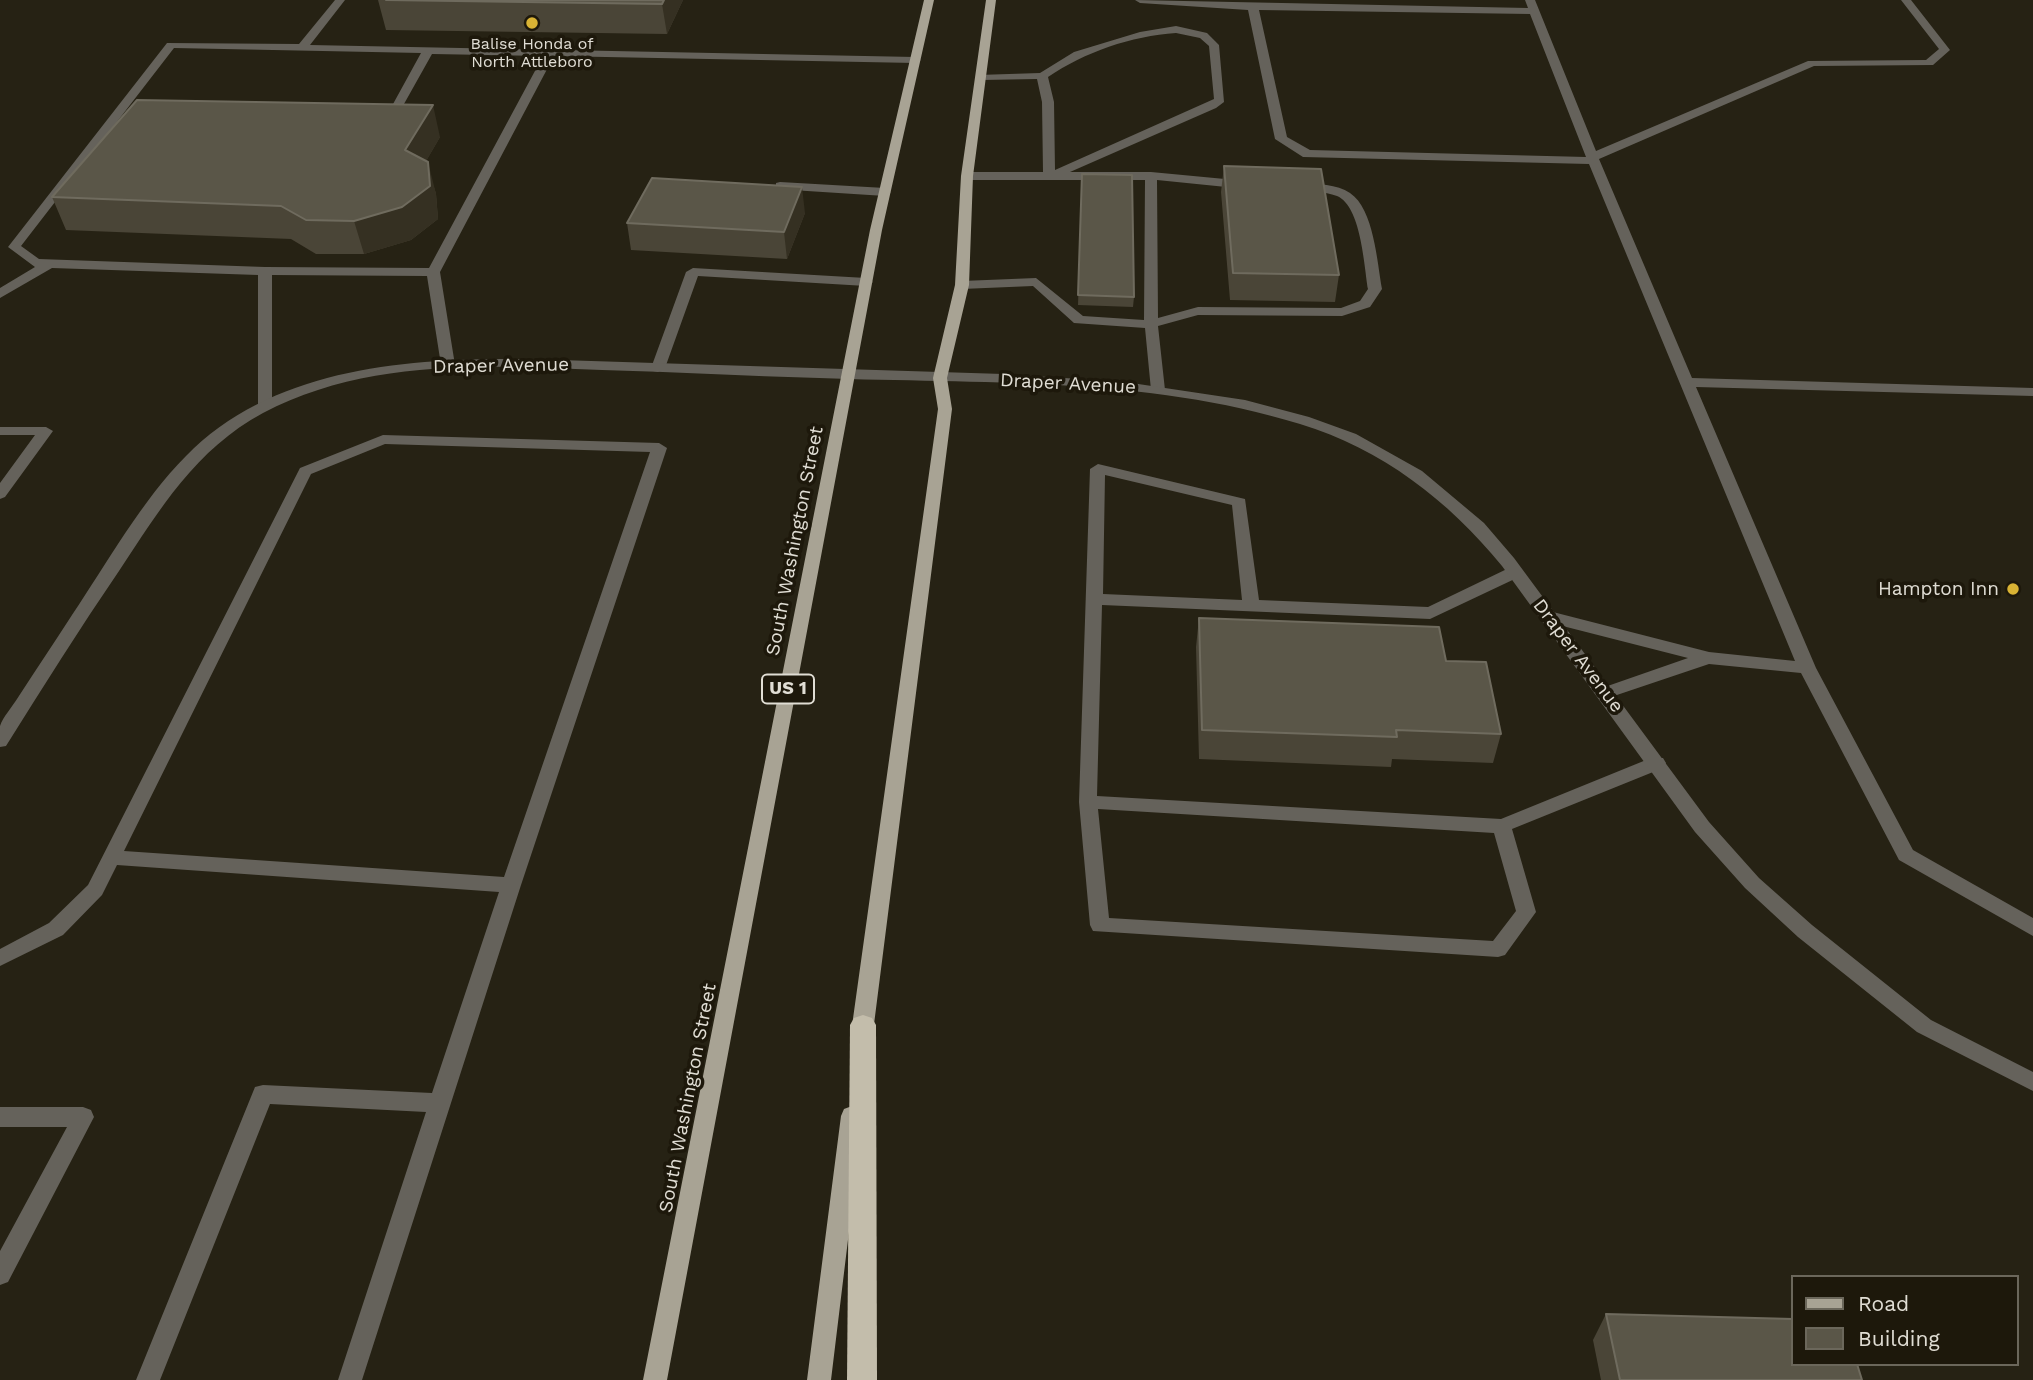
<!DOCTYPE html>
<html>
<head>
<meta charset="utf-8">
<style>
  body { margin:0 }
  #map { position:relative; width:2033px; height:1380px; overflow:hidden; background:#262214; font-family:"Work Sans",sans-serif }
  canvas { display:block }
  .legend { position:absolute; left:1791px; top:1275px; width:228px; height:91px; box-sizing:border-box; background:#1d180b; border:2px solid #6b675b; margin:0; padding:9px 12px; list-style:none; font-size:21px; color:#e0ddd4 }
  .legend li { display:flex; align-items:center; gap:14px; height:35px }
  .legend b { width:35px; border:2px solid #6b675b }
</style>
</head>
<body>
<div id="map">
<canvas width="2033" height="1380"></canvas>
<ul class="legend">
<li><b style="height:9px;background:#a8a394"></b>Road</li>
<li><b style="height:19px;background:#5a5648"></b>Building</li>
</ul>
</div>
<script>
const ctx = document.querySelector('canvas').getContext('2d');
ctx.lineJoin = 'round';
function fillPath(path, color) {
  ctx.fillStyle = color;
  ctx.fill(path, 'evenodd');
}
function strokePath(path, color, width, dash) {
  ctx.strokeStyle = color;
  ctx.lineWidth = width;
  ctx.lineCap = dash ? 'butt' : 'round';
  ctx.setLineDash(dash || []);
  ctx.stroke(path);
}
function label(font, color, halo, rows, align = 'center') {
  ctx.font = font + ' "Work Sans",sans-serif';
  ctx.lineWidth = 7;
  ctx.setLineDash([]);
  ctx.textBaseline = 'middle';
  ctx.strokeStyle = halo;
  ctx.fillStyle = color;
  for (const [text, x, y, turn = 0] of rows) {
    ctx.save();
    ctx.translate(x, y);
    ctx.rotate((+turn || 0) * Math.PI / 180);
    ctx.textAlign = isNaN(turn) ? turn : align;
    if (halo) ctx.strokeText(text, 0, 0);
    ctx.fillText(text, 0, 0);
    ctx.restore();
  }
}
fillPath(new Path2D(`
  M335,0h10l-35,45 605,12 6,3 -6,3 -361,-7 -114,216 15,93 -2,3 -5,1 -7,-4 -14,-89 -155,-1v131l-7,4 -7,-4v-131l-206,-7 -52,30v-10l35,-21 -27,-20 159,-204 132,1zM174,48l247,5 -34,62 -9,3 6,3 11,-1 37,-66 111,2 -114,212 -164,-1 -226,-8 -18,-13z
  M1135,0l393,8 -3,-8h10l61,151 212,-90 118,-1 13,-11 -38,-49h10l39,50 -17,15 -119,1 -215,93 93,219 341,10v8l-337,-9 120,281 97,182 120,68v18l-134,-76 -98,-187 -92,-9 -104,35 -6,-2 -3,-4 3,-4 89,-31 -145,-37 -2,-4 8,-6 160,41 86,9 -206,-497 -286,-7 -28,-18 -27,-129 -108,-7zM1259,10l271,4 56,143 -276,-7 -23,-13z
  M1176,26l31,7 12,12 5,57 -8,6 -146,64h81l95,9 6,4 -6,4 -89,-9 1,138 40,-11 143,1 19,-7 8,-12c-4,-24 -7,-83 -31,-93 -13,-5 -27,-4 -39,-6v-6l4,-1c15,1 35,1 48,10 24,16 27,69 32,96l-12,18 -28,9 -144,-1 -40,11 7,64 -7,4 -7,-4 -6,-62 -71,-5 -41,-37 -71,3 -7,-4 7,-4 74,-3 47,38 61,4 1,-140h-178l-6,-4 6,-4h76l-1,-70 -5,-23 -55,1 -4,-1v-4l62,-2 34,-21 66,-20zM1176,33l24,5 9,8 5,53 -159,71 -1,-68 -6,-25c37,-25 83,-41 128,-44z
  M780,182l105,6 6,4 -6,4 -109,-7v-6z
  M693,268l173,10 7,4 -7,4 -168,-10 -33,92 -7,4 -5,-1 -2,-3 35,-96z
  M0,427h46l7,4 -48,66 -5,2v-16l35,-48h-35z
  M383,435l276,8 8,5 -146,437 -159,495h-24l88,-268 -156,-8 -110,276h-24l119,-293 8,-2 169,8 67,-201 -382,-27 -15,30 -39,40 -63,31v-17l49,-26 39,-38 212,-417zM385,444l265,8 -146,425 -380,-26 187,-377z
  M1098,464l147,35 14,101 169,7 81,-39 6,-1 8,5 -2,4 -91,43 -328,-14 -5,191 404,23 150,-61h12l3,5 -3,5 -151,61 24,83 -31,43 -7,2 -405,-26 -3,-6 -11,-123 11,-333zM1105,475l127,30 10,95 -139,-6zM1098,809l396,24 22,78 -23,30 -384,-23z
  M0,1107h83l8,3 3,7 -86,165 -8,3v-34l67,-124h-67z`), '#65625b');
fillPath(new Path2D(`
  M528,359l475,15 122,8 120,18 64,17 47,17 66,37 62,52 30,35 195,264 50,56 53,47 119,95 102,52v19l-116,-59 -119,-95 -53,-49 -50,-56 -193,-266c-54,-66 -120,-117 -202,-142 -155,-48 -321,-40 -481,-46 -72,-2 -144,-6 -217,-8 -113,-5 -235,-12 -339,43 -67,36 -103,96 -144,158 -39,57 -76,116 -113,175l-6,1c0,-6 0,-15 0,-21 3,-9 12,-19 17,-27 18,-28 37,-56 55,-84 35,-52 70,-115 114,-159 88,-90 225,-98 342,-97z`), '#65625b');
fillPath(new Path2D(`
  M924,0h10l-52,230 -215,1150h-24l227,-1150z
  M986,0h10l-23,176 -4,109 -22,93 5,31 -80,631 -4,6 -7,3 -7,-3 -4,-6 88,-631 -5,-31 22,-93 6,-109z
  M852,1106l8,3 3,7 -32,264h-24l34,-264 3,-7z`), '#a8a394');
fillPath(new Path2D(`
  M863,1015l9,3 4,7 1,355h-30l3,-355 4,-7z`), '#c3bdab');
fillPath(new Path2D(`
  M378,0h305l-16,34 -281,-4z
  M440,137l-14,24 10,33 2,25 -27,21 -47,14h-48l-25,-15 -225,-9 -14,-33z
  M1224,166l115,109 -4,27 -105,-2 -9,-108z
  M1082,174l52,123 -1,10 -55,-2z
  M805,213l-18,46 -156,-9 -4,-27z
  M1199,618l247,43 55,73 -8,29 -101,-4 -1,8 -192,-8 -3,-112z
  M1606,1314l256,66h-261l-8,-40z`), '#4a4537');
fillPath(new Path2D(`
  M664,0h19l-16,34 -5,-30z
  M433,105l7,32 -26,45 -9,-32z
  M428,162l8,32 2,25 -27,21 -47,14 -10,-33z
  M802,187l3,26 -18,46 -3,-27z`), '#353022');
const building = new Path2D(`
  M386,0h278l-2,4z
  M137,100l296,5 -28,45 23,12 2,24 -28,21 -48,14 -48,-1 -25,-14 -229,-9z
  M1224,166l97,3 18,106 -106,-2z
  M1082,174l50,1 2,122 -56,-2z
  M652,178l150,9 -18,45 -157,-9z
  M1199,618l240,9 7,34 40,1 15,72 -105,-4 1,7 -195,-7z
  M1606,1314l187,5v45h64l5,16h-242z`);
fillPath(building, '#5a5648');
strokePath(building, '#6f6b5e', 2);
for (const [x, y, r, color] of [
  [532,23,7,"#d9b334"],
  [2013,589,7,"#d9b334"]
]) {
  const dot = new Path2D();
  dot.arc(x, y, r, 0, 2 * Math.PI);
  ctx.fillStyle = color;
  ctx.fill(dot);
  strokePath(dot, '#1d180b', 2.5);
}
label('16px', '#e0ddd4', '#1d180b', [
  ["Balise Honda of",532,44],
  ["North Attleboro",532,62]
]);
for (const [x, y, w] of [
  [788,689,52]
]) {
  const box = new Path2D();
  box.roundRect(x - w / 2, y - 14.5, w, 29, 5);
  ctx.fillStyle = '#1d180b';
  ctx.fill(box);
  strokePath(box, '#e0ddd4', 2);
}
label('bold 18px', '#e0ddd4', null, [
  ["US 1",788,689]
]);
label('19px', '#e0ddd4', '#1d180b', [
  ["Draper Avenue",501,366,-1],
  ["Draper Avenue",1068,384,3],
  ["South Washington Street",795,541,-79],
  ["Draper Avenue",1578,656,53],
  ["South Washington Street",688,1098,-79]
]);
label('19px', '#e0ddd4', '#1d180b', [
  ["Hampton Inn",1999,589]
], 'right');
</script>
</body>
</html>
